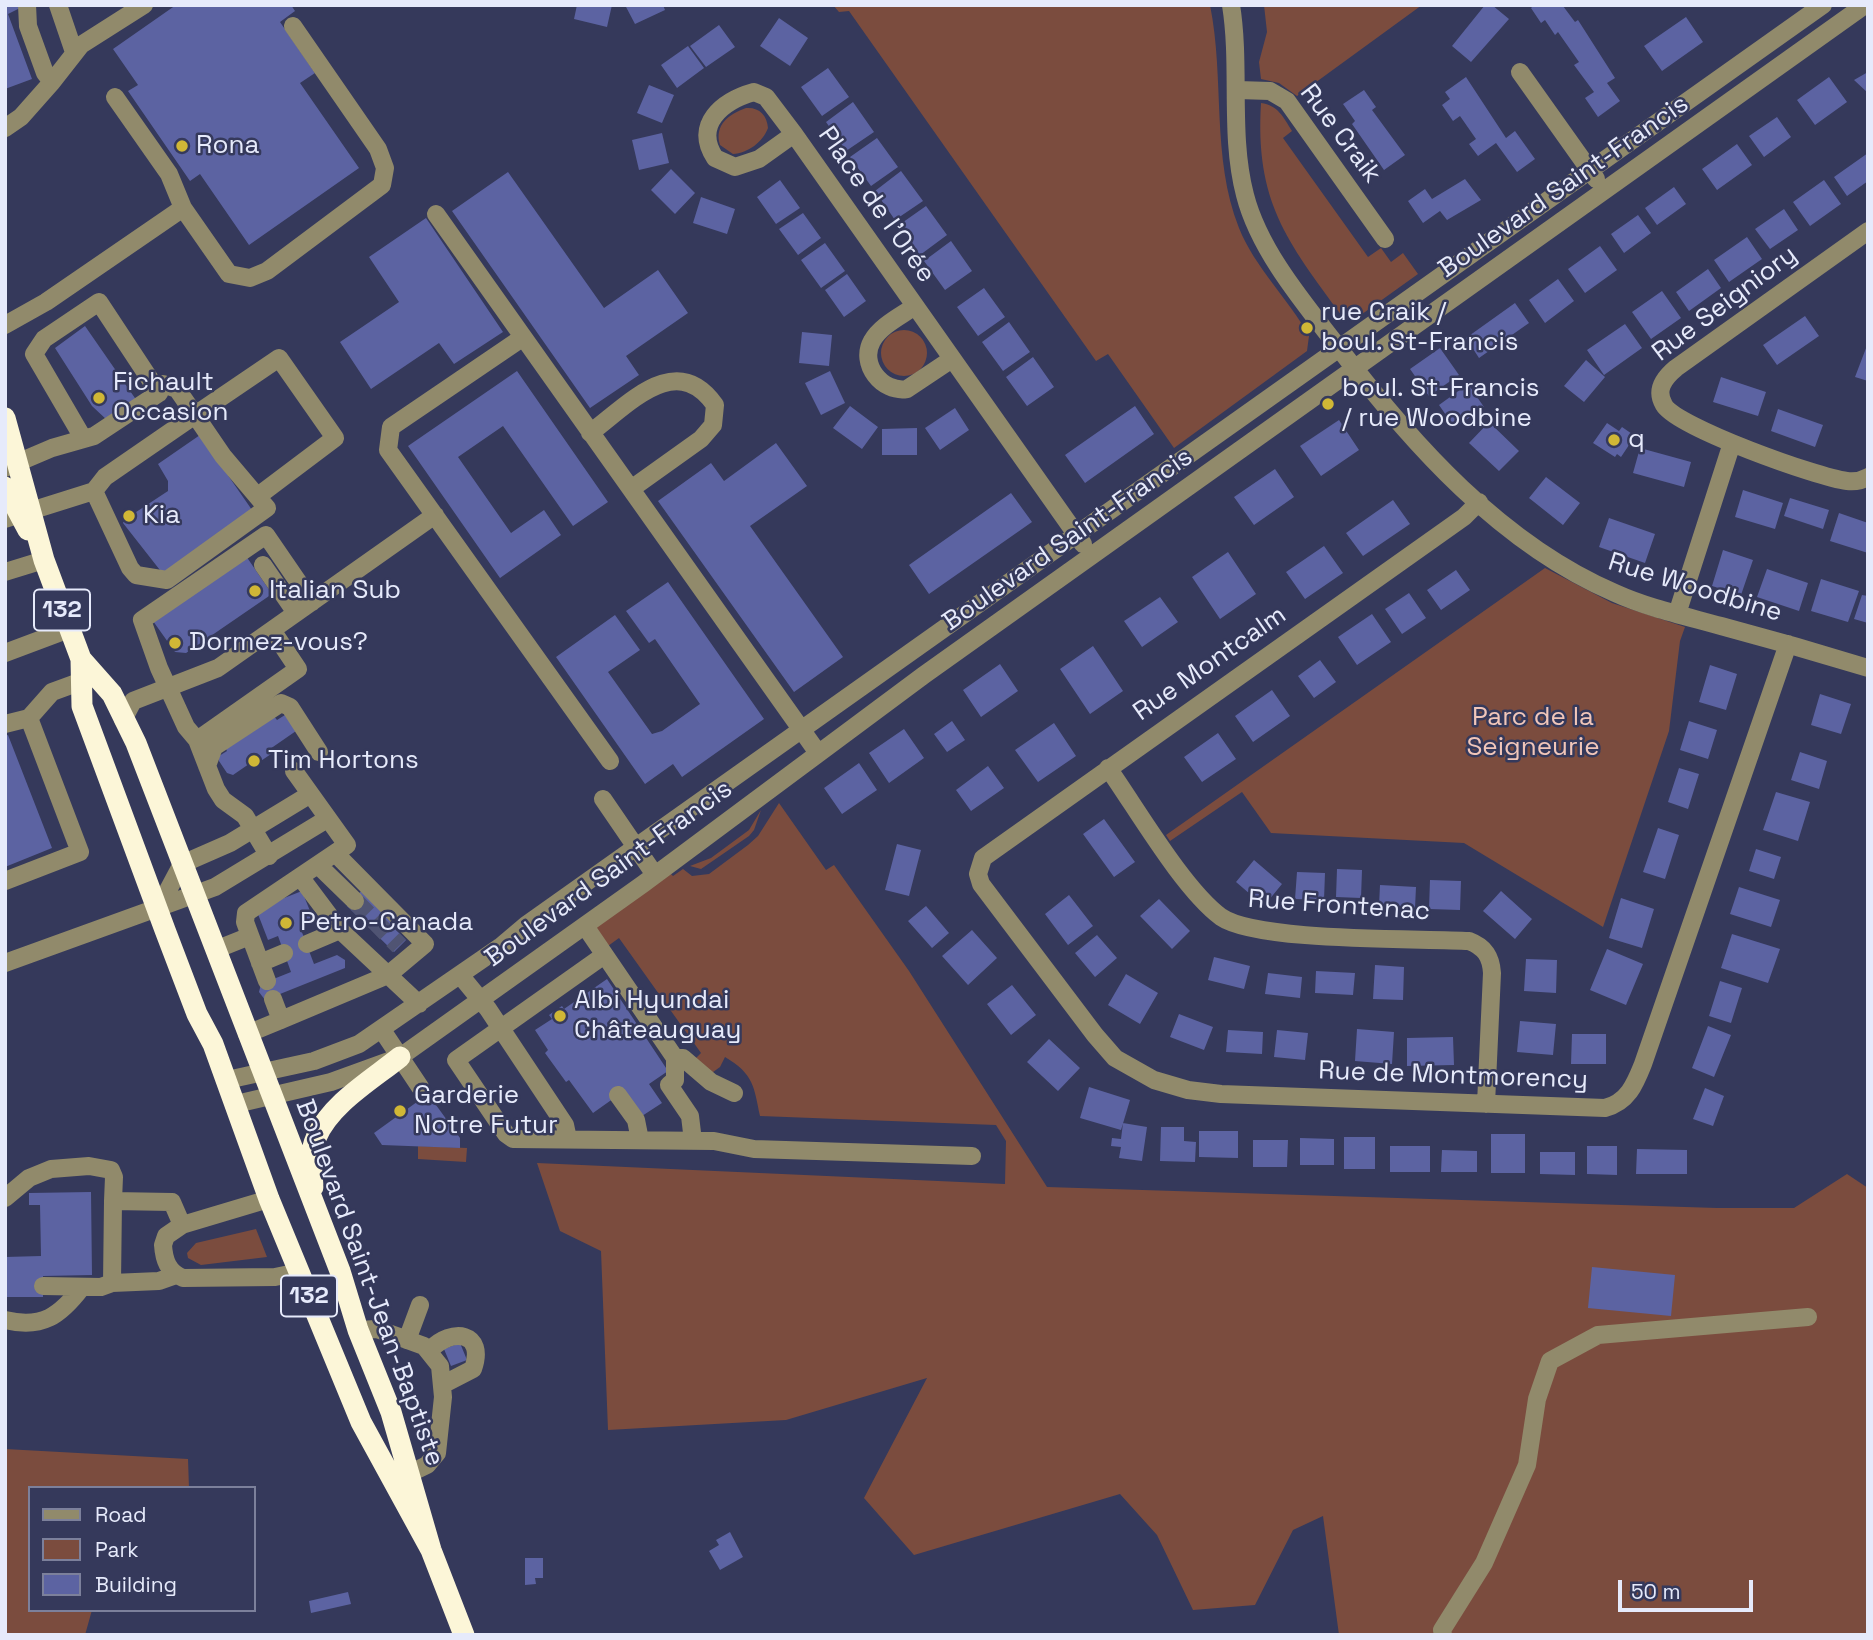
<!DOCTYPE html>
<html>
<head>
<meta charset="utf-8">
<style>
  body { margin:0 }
  #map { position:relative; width:1873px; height:1640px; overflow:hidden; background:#35395b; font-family:"Space Grotesk",sans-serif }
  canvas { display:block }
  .frame { position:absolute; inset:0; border:7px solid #e6eafb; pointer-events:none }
  .legend { position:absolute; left:28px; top:1486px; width:228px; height:126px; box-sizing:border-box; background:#35395b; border:2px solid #7c809b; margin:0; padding:9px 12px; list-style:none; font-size:21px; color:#e6eafb }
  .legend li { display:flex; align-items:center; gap:14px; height:35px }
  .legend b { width:35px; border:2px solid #7c809b }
  .scale { position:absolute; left:1618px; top:1580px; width:135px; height:32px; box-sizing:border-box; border:4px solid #e6eafb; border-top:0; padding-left:9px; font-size:21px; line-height:24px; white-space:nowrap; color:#e6eafb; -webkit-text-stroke:5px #35395b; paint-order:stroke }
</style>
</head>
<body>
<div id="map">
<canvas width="1873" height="1640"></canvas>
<div class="frame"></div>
<ul class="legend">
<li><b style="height:9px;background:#918a6b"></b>Road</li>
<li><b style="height:19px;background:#7b4c3e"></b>Park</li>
<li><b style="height:19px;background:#5c63a2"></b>Building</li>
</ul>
<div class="scale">50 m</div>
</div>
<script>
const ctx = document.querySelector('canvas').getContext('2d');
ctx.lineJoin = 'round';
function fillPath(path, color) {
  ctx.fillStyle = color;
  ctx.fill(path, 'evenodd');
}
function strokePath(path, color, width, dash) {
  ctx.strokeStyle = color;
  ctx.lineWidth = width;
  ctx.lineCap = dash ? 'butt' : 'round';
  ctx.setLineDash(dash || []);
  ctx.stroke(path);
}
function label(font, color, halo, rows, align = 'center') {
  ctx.font = font + ' "Space Grotesk",sans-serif';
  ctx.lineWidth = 5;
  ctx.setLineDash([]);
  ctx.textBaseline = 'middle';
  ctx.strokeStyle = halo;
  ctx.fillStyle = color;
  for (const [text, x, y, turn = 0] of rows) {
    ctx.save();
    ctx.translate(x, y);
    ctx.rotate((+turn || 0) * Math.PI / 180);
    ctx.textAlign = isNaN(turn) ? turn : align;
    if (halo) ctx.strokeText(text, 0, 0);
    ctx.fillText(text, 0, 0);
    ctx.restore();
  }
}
fillPath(new Path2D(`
  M833,5h377c15,74 1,152 29,223 16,40 49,70 70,108l-2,15 -133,97 -66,-94 -12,7 -247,-350 -10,1z
  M1264,5h158l-125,91 -18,-13 -18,-4 -2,-17 8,-30z
  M1261,103c17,2 23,15 31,28l-9,7 85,119 13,-9 10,14 12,-9 15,21 -60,43 -8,3 -8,-4c-56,-76 -87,-115 -81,-213z
  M746,108c13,-1 21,7 22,20 -5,14 -20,25 -35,26l-13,-9c-6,-20 9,-31 26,-37z
  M881 353a23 23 0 1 1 46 0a23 23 0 1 1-46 0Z
  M1545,568l67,35 73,24 -5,14 -11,90 -66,196 -139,-84 -193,-10 -29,-41 -72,49 -4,-6z
  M779,803l47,67 8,-5 75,106 138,216 670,21h77l53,-34 21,14v447h-529l-16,-119 -30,14 -38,75 -62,5 -36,-75 -37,-41 -206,61 -50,-57 63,-120 -141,42 -178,10 -7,-179 -41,-20 -23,-68 468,21 1,-43 -10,-16 -236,-9c-6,-29 -6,-42 -35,-59l-5,10 -11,8 -13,-17 5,-5 -82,-115 -11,8 -13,-18 75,-55 3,3 10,-7 9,7 17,-2 39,-29 10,-9z
  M761,810l-7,20 -5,6 -48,33 -11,-3 21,-8 38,-28z
  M418,1146l49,2 -1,14 -48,-3z
  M256,1229l11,28 -66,8 -13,-7 -1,-5 9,-10z
  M5,1449l183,10 1,29h-159v122h62l-7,25h-80z`), '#7b4c3e');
fillPath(new Path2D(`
  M5,5h14l1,3 -12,6 24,65 -27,10z
  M176,5h115l4,6 -15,11 35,51 -15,10 59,85 -110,77 -49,-71 -10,7 -62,-90 10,-6 -25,-36z
  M577,5h35l-5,22 -33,-8z
  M625,5h38l2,5 -30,14z
  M1485,5h7l17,14 -38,43 -19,-16z
  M1534,5l29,1 12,16 3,-2 37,58 -8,5 13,18 -22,16 -13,-19 9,-6 -20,-27 5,-3 -21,-30 -3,3 -10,-15 -4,3 -10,-15z
  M1686,17l17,25 -41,29 -18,-25z
  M779,18l29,20 -18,28 -30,-20z
  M719,25l16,22 -29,20 -16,-21z
  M688,46l16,22 -27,20 -16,-23z
  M828,68l21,29 -27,19 -21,-29z
  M1868,72v21l-14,-13z
  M1466,77l40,61 9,-7 20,28 -18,13 -21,-29 -18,13 -9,-12 7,-5 -16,-23 -7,5 -11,-16 8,-6 -5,-7z
  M1829,77l18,25 -32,23 -18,-25z
  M649,85l25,10 -12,28 -25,-10z
  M1364,90l12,17 -4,3 33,45 -21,15 -32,-46 3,-3 -12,-17z
  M853,102l21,30 -28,19 -20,-29z
  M1777,117l14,20 -27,20 -15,-21z
  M662,133l7,30 -30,7 -7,-30z
  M877,138l21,29 -27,19 -21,-29z
  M1737,144l15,21 -35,25 -15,-21z
  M1868,153v28l-21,15 -13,-19z
  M671,169l24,24 -20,21 -24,-24z
  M901,171l22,30 -28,19 -20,-29z
  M508,172l96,136 54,-38 30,43 -62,43 13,19 -49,33 -138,-197z
  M1465,179l16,21 -34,20 -7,-9 -17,12 -15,-22 17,-12 7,10z
  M780,180l20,28 -24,16 -19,-27z
  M1824,180l17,24 -31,22 -17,-24z
  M1674,187l12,17 -29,21 -12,-17z
  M701,197l34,12 -8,25 -34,-11z
  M926,206l21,29 -27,20 -21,-30z
  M1784,209l14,21 -28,19 -15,-20z
  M803,213l18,25 -23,17 -19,-26z
  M1638,215l13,18 -27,20 -13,-19z
  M426,218l77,114 -49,32 -15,-21 -68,46 -31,-47 59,-40 -30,-45z
  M1747,237l15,22 -33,23 -15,-22z
  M951,241l21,30 -27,19 -21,-29z
  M825,243l20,28 -24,17 -20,-28z
  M1600,246l17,24 -32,23 -17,-24z
  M1708,269l13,19 -32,23 -13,-19z
  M847,274l19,27 -22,16 -19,-27z
  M1558,279l16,22 -29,22 -16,-23z
  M984,288l21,29 -27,19 -21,-29z
  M1662,291l19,27 -30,21 -19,-27z
  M1515,303l14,20 -50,35 -13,-20z
  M1805,316l14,20 -42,29 -14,-20z
  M1009,322l21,30 -27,19 -21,-29z
  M1625,324l17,24 -38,27 -17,-25z
  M85,326l52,75 -29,20 -16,-15 -37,-58z
  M802,332l30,3 -3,31 -30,-3z
  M1868,343v38l-13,-4z
  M1440,348l19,27 -30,21 -19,-27z
  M1033,357l21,30 -27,19 -21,-29z
  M1586,360l19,17 -21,25 -20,-16z
  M517,371l91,131 -35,24 -70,-100 -45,31 53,76 33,-23 17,25 -61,43 -92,-132z
  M830,371l15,32 -24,12 -16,-32z
  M1721,377l45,15 -8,24 -45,-14z
  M1468,384l16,23 -29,21 -16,-23z
  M850,406l28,21 -16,22 -29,-21z
  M1135,406l19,28 -69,49 -20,-28z
  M955,408l14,22 -29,20 -15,-22z
  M1778,409l45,16 -8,22 -44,-16z
  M1339,420l20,30 -38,26 -21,-30z
  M1489,422l30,29 -20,20 -30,-28z
  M1607,423l12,8 3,-4 13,9 -14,21 -4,-3 -2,3 -22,-14z
  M917,428v27h-35v-26z
  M200,435l52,75 -89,64 -40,-51 1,-3 44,-29v-10l-10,-17z
  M776,443l31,43 -57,40 93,131 -49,35 -136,-191 53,-38 13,18z
  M1640,448l51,14 -7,25 -51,-14z
  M1275,469l19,28 -40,28 -20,-28z
  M1546,477l34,26 -17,22 -34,-27z
  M1743,490l40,13 -8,26 -40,-12z
  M1011,493l21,29 -103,72 -20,-29z
  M1790,498l39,12 -6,19 -39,-13z
  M1393,500l17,24 -47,32 -17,-23z
  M1839,513l29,10v30l-38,-12z
  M1609,518l46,16 -10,29 -46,-16z
  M1324,546l19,27 -38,26 -19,-27z
  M1723,550l30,10 -12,35 -29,-9z
  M1228,552l28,42 -36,25 -28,-42z
  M246,556l26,38 -86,59 -11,-1 -22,-31z
  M1767,569l41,14 -9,28 -42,-14z
  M1456,570l14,20 -29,20 -14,-20z
  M1821,579l38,12 -11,31 -37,-11z
  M668,582l96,137 -82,58 -9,-13 -28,20 -89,-127 59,-42 25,35 -32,22 44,62 10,-3 38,-27 -45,-65 -6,4 -23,-32z
  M1409,593l17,25 -24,16 -17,-25z
  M1862,595l6,1v27l-14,-4z
  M1160,597l18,25 -36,25 -18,-26z
  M1372,614l19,28 -34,23 -19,-28z
  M1093,646l30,45 -33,23 -30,-45z
  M1320,660l16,22 -22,16 -16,-22z
  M1000,664l18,27 -37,26 -18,-27z
  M1710,665l27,9 -11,36 -27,-8z
  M1272,690l18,26 -37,26 -18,-26z
  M1820,694l31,10 -10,30 -30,-9z
  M273,715l4,5 8,-5 11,16 -26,18 1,5 -16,11 -6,-1 -16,11 -6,-2 -8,-12v-5l8,-5 -2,-4z
  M952,721l13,19 -18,12 -13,-18z
  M1689,721l28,9 -9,29 -28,-9z
  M1054,723l22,33 -38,26 -23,-32z
  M904,729l20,29 -35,25 -20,-30z
  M1218,733l18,26 -34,23 -18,-25z
  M8,735l44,113 -47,19v-131z
  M1800,752l27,9 -8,28 -28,-9z
  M859,763l18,27 -35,24 -18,-26z
  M988,766l16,22 -33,23 -15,-21z
  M1679,768l20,6 -11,35 -20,-7z
  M1776,792l34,10 -12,39 -35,-11z
  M1104,819l31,43 -21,15 -31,-43z
  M1658,828l21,7 -14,44 -22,-7z
  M897,844l24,6 -12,46 -24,-6z
  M1756,849l25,8 -7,22 -25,-8z
  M1254,860l28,24 -18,22 -28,-24z
  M1337,869l25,1 -1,28 -25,-1z
  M1297,872l28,1 -1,27 -29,-1z
  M1430,880l31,1 -1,29 -31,-1z
  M1380,885l36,2 -1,21 -36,-2z
  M1739,887l41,13 -9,27 -41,-13z
  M364,888l37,35 -6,6 11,11 -12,12 -47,-46z
  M302,891l12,30 -14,6 14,37 23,-9 8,5v8l-80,32 -6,-8 2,-8 30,-12 -13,-36 -10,4 -12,-31z
  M1501,891l31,28 -17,20 -32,-28z
  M1069,895l24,31 -25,19 -23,-31z
  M1621,898l33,11 -12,39 -33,-10z
  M1159,899l31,32 -18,18 -32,-33z
  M926,906l23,27 -17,15 -24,-27z
  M972,930l25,28 -29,27 -26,-29z
  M1732,934l48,15 -12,34 -47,-15z
  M1097,935l20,23 -22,19 -20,-24z
  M1607,949l36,15 -17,41 -36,-15z
  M1214,957l36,9 -6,23 -36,-9z
  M1526,959l31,1 -1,33 -32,-2z
  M1375,965l29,2 -1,33 -30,-1z
  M1316,971l39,2 -2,22 -38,-2z
  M1268,973l34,4 -2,21 -35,-4z
  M1126,974l32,19 -18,31 -32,-19z
  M607,979l61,92 -19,13 13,19 -20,13 -18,-25 -31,22 -24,-33 -3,2 -21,-29 3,-3 -13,-20 17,-11 -3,-4 7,-5 6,-4 2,3z
  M1720,981l22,7 -11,35 -22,-7z
  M1012,985l24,30 -25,20 -24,-31z
  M1179,1014l34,13 -9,23 -34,-13z
  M1520,1021l36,3 -3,31 -36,-3z
  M1708,1026l23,9 -17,42 -22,-9z
  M1357,1029l37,3 -2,32 -37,-3z
  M1228,1030l35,2 -1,22 -36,-2z
  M1277,1030l31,3 -3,27 -31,-3z
  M1572,1034h34v30h-35z
  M1453,1037l1,28 -47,1v-28z
  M1049,1039l31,29 -22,23 -31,-29z
  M1089,1087l41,13 -9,30 -41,-12z
  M1705,1088l19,8 -11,30 -20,-7z
  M428,1094l32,44v10l-78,-3 -8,-12z
  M1123,1123l24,4 -5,34 -23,-3 2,-11 -10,-1 1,-8 9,1z
  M1161,1127h23v14l12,1 -1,20 -35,-1z
  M1199,1131h39v27l-39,-1z
  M1491,1134h34v39h-34z
  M1344,1137h31v32h-31z
  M1300,1138l34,1v26h-34z
  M1253,1140h35l-1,27h-34z
  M1390,1146h40v26h-40z
  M1587,1146h30v29l-30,-1z
  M1637,1149l50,1v24h-51z
  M1442,1150l35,1v21h-36z
  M1540,1152h35v23l-35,-1z
  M91,1192l1,83 -49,1v21h-38v-40l36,-1 -1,-51h-11v-12z
  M1592,1267l83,8 -4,41 -83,-8z
  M460,1343l7,17 -16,6 -7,-17z
  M730,1532l13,25 -23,13 -11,-19 10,-6 -3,-5z
  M525,1558h18v20h-8l1,6 -11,1z
  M348,1592l3,12 -40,9 -2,-12z`), '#5c63a2');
strokePath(new Path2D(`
  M355,901l44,45`), '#505473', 18, [18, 9]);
strokePath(new Path2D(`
  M58,5l16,47
  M1231,5c10,62 -2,129 14,190 14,55 58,107 93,152 74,97 163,197 277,246 33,15 70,23 106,33 49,13 98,27 147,42
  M1520,72l76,107
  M52,82l29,-37 63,-40
  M1238,90l32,1 17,10 98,138
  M5,128l16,-11 31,-35 -7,-9 -17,-47 -1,-21
  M794,134l-35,25 -24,8 -20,-9c-22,-33 7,-57 39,-66l12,5 28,37 289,410
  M183,208l46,66 21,4 17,-7 115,-86 3,-17 -7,-19 -85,-123
  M436,214l382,539
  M1868,231l-192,137c-12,10 -21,22 -12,37 12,22 155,73 183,76 8,1 14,0 21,-4
  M915,306c-14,10 -35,20 -43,35 -13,23 10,52 35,48l45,-30
  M5,325l41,-23 137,-94 -14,-34 -54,-77
  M522,338l-131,89 -3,23 222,311
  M159,393l4,-9 14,5 18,26 84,-57 56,80 -77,58
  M590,433c39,-29 86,-83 125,-28l-2,20 -12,14 -70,50
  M5,468l47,-20 42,-12 65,-43 -60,-91 -55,37 -10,15 49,84
  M1479,502l-15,15 -481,341 -5,16 3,10 114,151 20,23 39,22 34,10 33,4 384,14c23,-6 30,-24 38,-44l145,-420
  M5,519l89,-28 36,77 6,7 31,5 100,-72 -44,-52 -28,-41 -90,62 -11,14
  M263,565l33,48
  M5,572l39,-12
  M1677,614l55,-171
  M5,653l64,-24
  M123,720l10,-19 85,-33 54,-38
  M5,724l24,-6
  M197,740l101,-71 -26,-39 163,-115
  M207,766l7,-19 67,-44 9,4 29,45
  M1108,768c29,41 75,121 113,149 36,25 196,21 248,24 16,6 22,16 23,32l-6,131
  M603,799l52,76
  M269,856l-24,-40 -22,-16 -7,-11 -19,-49 -11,-13 -27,-59 -17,-48 124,-85 46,67
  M319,866l36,35
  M301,878l39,52 79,74
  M5,881l75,-29 -51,-134 23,-26 41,-15
  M158,909l24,-45 48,-21 79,-48
  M585,926l90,132v22l-6,5 21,31 3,25
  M307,944l33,-14
  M215,950l35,-14
  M603,956l-147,104 50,74 7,5 201,2 40,8 218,7
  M5,963l210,-76 112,-68
  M260,963l24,-10
  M460,975l28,34 77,116 3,14
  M267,981l-22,-59 1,-9 101,-68 -53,-74
  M273,999l8,21 107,-45 37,-31 -89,-90
  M382,1030l38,57
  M247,1034l34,-14
  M675,1058h8l28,24 23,11
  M227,1080l87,-19 45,-17 141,-97 26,-22 1297,-920
  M618,1095l18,25 4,20
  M236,1104l95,-22 69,-25 243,-173 281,-209 941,-670
  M5,1198l24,-20 22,-9 38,-3 22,4 3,7 -1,24
  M269,1199l-87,26 -16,11 -3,9c1,15 5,27 20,33l92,-1 24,-5
  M176,1275l-17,6 -47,2 1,-82 59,1 10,23
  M43,1286l58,1 11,-4
  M5,1320c37,9 55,-4 77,-33
  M358,1330l19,-1 47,17 16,20 3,31 -6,56 -10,12 -31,15
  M407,1340l13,-35
  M430,1350c22,-23 56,-18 43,19l-31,16
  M1443,1635l-1,-5 42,-67 43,-98 10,-66 13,-38 48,-26 210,-18`), '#918a6b', 18);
strokePath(new Path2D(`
  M5,418l39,142 37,99 1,47 83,224 32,84 16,30 56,155 92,223 70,128
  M5,487l23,43
  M81,659l31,35 24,49 204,528 18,59 33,82 40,138 33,85
  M313,1187c-1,-16 -4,-34 3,-49 14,-34 57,-59 84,-81`), '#fcf6d8', 21);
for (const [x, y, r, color] of [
  [182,146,7,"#d0b736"],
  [1307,328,7,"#d0b736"],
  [99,398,7,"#d0b736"],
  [1328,404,7,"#d0b736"],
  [1614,440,7,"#d0b736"],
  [129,516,7,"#d0b736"],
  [255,591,7,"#d0b736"],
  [175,643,7,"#d0b736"],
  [254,761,7,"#d0b736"],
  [286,923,7,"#d0b736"],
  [560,1016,7,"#d0b736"],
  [400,1111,7,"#d0b736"]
]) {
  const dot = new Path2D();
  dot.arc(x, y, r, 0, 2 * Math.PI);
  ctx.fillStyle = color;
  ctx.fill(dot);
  strokePath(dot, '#35395b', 2.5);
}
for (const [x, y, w] of [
  [62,610,56],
  [309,1296,56]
]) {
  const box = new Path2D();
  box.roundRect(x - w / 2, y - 20.5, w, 41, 5);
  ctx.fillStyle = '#35395b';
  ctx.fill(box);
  strokePath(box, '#e6eafb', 2);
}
label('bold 24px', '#e6eafb', null, [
  ["132",62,610],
  ["132",309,1296]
]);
label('26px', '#e6eafb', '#35395b', [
  ["Rue Craik",1340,134,53],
  ["Boulevard Saint-Francis",1564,187,-35],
  ["Place de l'Orée",876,205,55],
  ["Rue Seigniory",1725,304,-37],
  ["Boulevard Saint-Francis",1068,540,-35],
  ["Rue Woodbine",1695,588,17],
  ["Rue Montcalm",1210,664,-35],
  ["Boulevard Saint-Francis",609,874,-36],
  ["Rue Frontenac",1339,906,4],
  ["Rue de Montmorency",1453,1076,2],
  ["Boulevard Saint-Jean-Baptiste",369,1283,70]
]);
label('26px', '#e6eafb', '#35395b', [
  ["Rona",196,146],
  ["rue Craik /",1321,313],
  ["boul. St-Francis",1321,343],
  ["Fichault",113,383],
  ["Occasion",113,413],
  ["boul. St-Francis",1342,389],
  ["/ rue Woodbine",1342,419],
  ["q",1628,440],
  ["Kia",143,516],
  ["Italian Sub",269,591],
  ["Dormez-vous?",189,643],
  ["Tim Hortons",268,761],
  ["Petro-Canada",300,923],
  ["Albi Hyundai",574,1001],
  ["Châteauguay",574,1031],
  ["Garderie",414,1096],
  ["Notre Futur",414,1126]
], 'left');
label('26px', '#f1c6b9', '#35395b', [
  ["Parc de la",1533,718],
  ["Seigneurie",1533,748]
]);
</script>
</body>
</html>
